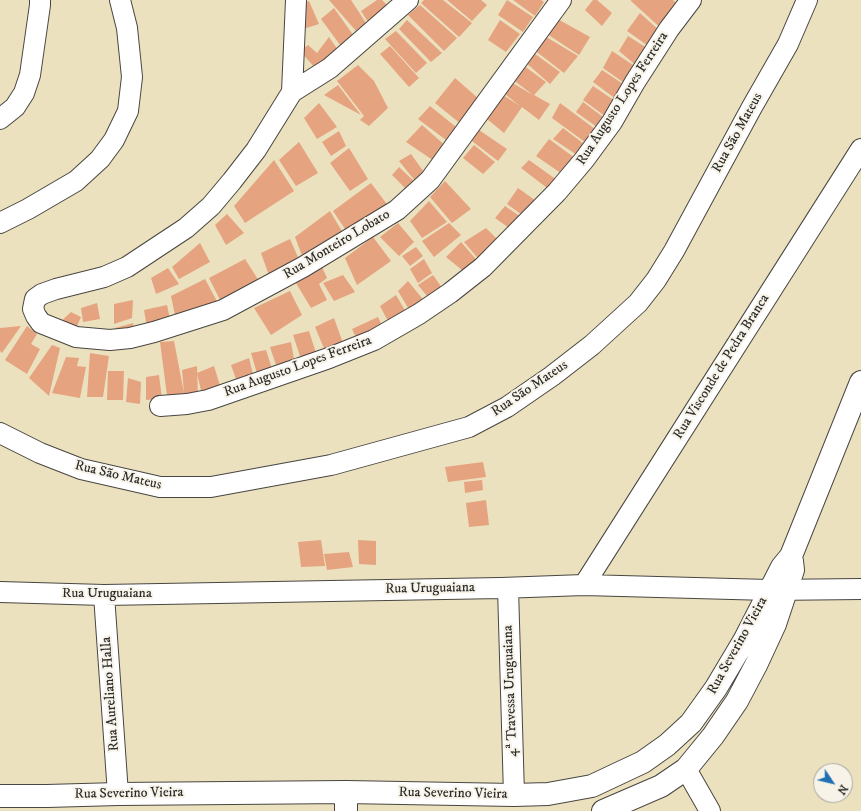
<!DOCTYPE html>
<html>
<head>
<meta charset="utf-8">
<style>
  body { margin:0 }
  #map { position:relative; width:861px; height:811px; overflow:hidden; background:#ebe1bf; font-family:"IM FELL DW Pica",serif }
  canvas { display:block }
  .north { position:absolute; left:813px; top:763px; width:40px; height:40px; box-sizing:border-box; background:#f7f3e8; border:1px solid #a5a39c; border-radius:50%; rotate:125deg; font-size:11px; font-weight:700; line-height:16px; text-align:center; color:#2b2b2b }
  .north::after { content:''; display:block; margin:auto; width:14px; height:18px; background:#1f6fb2; clip-path:polygon(50% 0,100% 100%,50% 72%,0 100%) }
</style>
</head>
<body>
<div id="map">
<canvas width="861" height="811"></canvas>
<div class="north">N</div>
</div>
<script>
const ctx = document.querySelector('canvas').getContext('2d');
ctx.lineJoin = 'round';
function fillPath(path, color) {
  ctx.fillStyle = color;
  ctx.fill(path, 'evenodd');
}
function strokePath(path, color, width, dash) {
  ctx.strokeStyle = color;
  ctx.lineWidth = width;
  ctx.lineCap = dash ? 'butt' : 'round';
  ctx.setLineDash(dash || []);
  ctx.stroke(path);
}
function label(font, color, halo, rows, align = 'center') {
  ctx.font = font + ' "IM FELL DW Pica",serif';
  ctx.lineWidth = 4;
  ctx.setLineDash([]);
  ctx.textBaseline = 'middle';
  ctx.strokeStyle = halo;
  ctx.fillStyle = color;
  for (const [text, x, y, turn = 0] of rows) {
    ctx.save();
    ctx.translate(x, y);
    ctx.rotate((+turn || 0) * Math.PI / 180);
    ctx.textAlign = isNaN(turn) ? turn : align;
    if (halo) ctx.strokeText(text, 0, 0);
    ctx.fillText(text, 0, 0);
    ctx.restore();
  }
}
fillPath(new Path2D(`
  M329,0h22l15,23 -10,8z
  M377,0h5l8,8 -20,17 -9,-14z
  M424,0h19l29,23 -13,14 -38,-34z
  M447,0h34l6,5 -15,16z
  M507,0l26,17 -10,15 -25,-17z
  M513,0h28l3,2 -9,14z
  M593,0h4l15,13 -10,13 -17,-16z
  M631,0h42l9,8 -18,23 -33,-30z
  M309,1l10,23 -19,6 -1,-25z
  M420,5l37,33 -13,13 -36,-36z
  M334,8l22,31 -13,10 -22,-30z
  M640,13l22,20 -11,15 -24,-17z
  M554,17l36,20 -11,18 -35,-23z
  M407,20l35,33 -11,9 -32,-33z
  M500,20l20,14 -14,18 -18,-12z
  M396,31l31,32 -11,10 -31,-34z
  M543,35l35,21 -14,17 -31,-24z
  M628,36l22,14 -11,18 -20,-17z
  M329,37l11,16 -24,16 -16,-18 8,-6 9,8z
  M390,46l29,32 -10,9 -29,-33z
  M531,51l29,21 -10,12 -26,-23z
  M612,51l24,16 -9,18 -24,-17z
  M358,65l16,16 14,27 -19,18 -9,-6 4,-4 -27,-35z
  M523,65l23,17 -12,13 16,9 -11,16 -17,-13 -18,26 -17,-14 16,-24 17,11 -19,-15 8,-10 24,14 -21,-16z
  M602,70l24,16 -6,16 -27,-20z
  M455,78l24,21 -18,25 -26,-21z
  M338,85l23,30 -37,-20z
  M593,86l25,17 -9,16 -26,-19z
  M583,102l24,18 -6,10 -25,-18z
  M319,103l18,24 -20,12 -13,-21z
  M560,103l39,29 -10,13 -37,-27z
  M430,106l26,21 -10,13 -28,-21z
  M422,125l26,23 -11,15 -31,-21z
  M563,128l25,19 -8,10 -27,-18z
  M479,130l28,19 -9,12 -26,-20z
  M339,131l7,15 -15,10 -9,-14z
  M549,139l30,22 -14,15 -29,-20z
  M299,142l19,31 -22,13 -17,-26z
  M474,145l21,17 -12,12 -20,-16z
  M349,148l19,31 -18,12 -20,-28z
  M411,154l15,21 -10,7 -17,-21z
  M274,160l20,31 -49,32 -11,-17z
  M529,160l32,23 -10,8 -30,-23z
  M399,167l19,18 -8,8 -18,-18z
  M445,181l26,28 -19,14 -22,-26z
  M371,183l18,24 -42,25 -14,-21z
  M518,188l21,15 -13,15 -19,-14z
  M429,201l18,21 -25,16 -12,-17z
  M505,206l19,13 -12,11 -17,-12z
  M330,211l16,27 -42,23 -9,-24z
  M227,214l17,19 -18,12 -11,-20z
  M398,223l16,19 -15,14 -19,-19z
  M449,223l12,12 -27,22 -12,-16z
  M486,228l16,16 -20,19 -18,-21z
  M373,237l18,24 -34,24 -12,-27z
  M290,239l11,25 -30,17 -10,-28z
  M461,242l20,23 -13,10 -22,-18z
  M200,243l10,19 -31,17 -7,-12z
  M416,247l7,9 -13,10 -8,-10z
  M245,259l16,25 -39,20 -13,-26z
  M424,259l8,14 -14,10 -8,-14z
  M322,267l5,11 -8,6 8,16 -16,8 -15,-25z
  M168,268l11,16 -23,10 -5,-16z
  M343,275l12,17 -21,9 -11,-18z
  M433,275l12,17 -13,10 -14,-17z
  M205,279l13,24 -42,17 -5,-24z
  M408,281l18,22 -15,10 -13,-22z
  M290,291l12,24 -31,20 -17,-27z
  M396,295l11,19 -17,11 -10,-19z
  M133,300l-1,18 -18,6v-20z
  M97,303l3,16 -17,3 -2,-14z
  M167,305l4,19 -24,4 -3,-18z
  M71,312l10,5 -7,16 -18,-7z
  M378,317l6,13 -26,12 -6,-13z
  M334,318l10,28 -18,7 -11,-26z
  M133,323l1,9 -18,2 -1,-6z
  M21,326l-19,27 -2,-2v-23z
  M27,326l10,8 -6,10 9,5 -13,25 -22,-14z
  M309,331l8,25 -15,6 -9,-27z
  M174,341l10,52 -2,-23 15,-4 1,30 -30,7 -8,-61z
  M291,342l4,23 -17,6 -8,-24z
  M52,345l8,3 -11,48 -20,-18z
  M266,350l7,22 -15,5 -7,-24z
  M90,353l19,3 -6,41h-16z
  M66,357l13,1 -2,8 9,1 -6,31 -28,-5z
  M249,358l5,20 -16,7 -7,-20z
  M214,366l7,23 -19,6 -5,-22z
  M108,371h16l-1,29h-16z
  M159,375l3,24 -16,1v-23z
  M128,378l13,4 -1,22 -14,-2z
  M483,462l3,15 -38,5 -3,-15z
  M482,480l1,10 -18,3 -1,-11z
  M486,500l3,25 -20,2 -3,-24z
  M321,540l4,26 -24,1 -3,-25z
  M358,540l18,1v24l-17,-1z
  M349,552l4,15 -26,3 -3,-16z`), '#e6a380');
const minor = new Path2D(`
  M296,0l-4,92 -36,58 -24,31 -21,25 -25,22 -59,39 -23,10 -48,12 -14,5 -7,5 -2,10 3,7 5,7 35,14 34,3 20,-2 24,-6 69,-22 80,-43 94,-57 33,-30 131,-180
  M292,92l38,-24 78,-68
  M0,119l15,-12 9,-14 6,-18 10,-70v-5
  M0,223l28,-14 48,-28 24,-22 14,-19 14,-29 4,-34 -5,-49 -7,-28
  M160,406l27,-2 21,-4 121,-42 45,-18 45,-26 31,-21 33,-26 74,-75 27,-32 28,-38 23,-40 34,-53 22,-29
  M0,433l40,20 41,16 79,18h51l120,-22 138,-38 38,-20 45,-31 40,-31 46,-42 18,-23 18,-29 78,-144 36,-63 19,-44
  M584,585l277,-436
  M508,588l6,207
  M0,592l104,3 397,-7 83,-3 185,5 92,-1
  M104,595l14,199
  M686,769l24,42`);
const major = new Path2D(`
  M0,796h47l71,-2 228,-2 168,3 34,-1 44,-8 51,-24 24,-17 24,-22 25,-35 28,-47 38,-74 9,-11 70,-174
  M346,811v-19
  M603,811l58,-25 25,-17 27,-33 24,-35 19,-36 19,-41 18,-54 -1,-9`);
strokePath(minor, '#484641', 22);
strokePath(major, '#484641', 24);
strokePath(minor, '#fff', 20);
strokePath(major, '#fff', 22);
label('14px', '#2b2b2b', '#f7f3e8', [
  ["Rua Augusto Lopes Ferreira",623,99,-57],
  ["Rua São Mateus",738,133,-61],
  ["Rua Monteiro Lobato",337,245,-31],
  ["Rua Augusto Lopes Ferreira",298,367,-20],
  ["Rua Visconde de Pedra Branca",722,367,-58],
  ["Rua São Mateus",530,389,-34],
  ["Rua São Mateus",118,476,13],
  ["Rua Uruguaiana",430,589,-1],
  ["Rua Uruguaiana",107,594],
  ["Rua Severino Vieira",738,646,-61],
  ["4ª Travessa Uruguaiana",511,691,-92],
  ["Rua Aureliano Halla",111,694,-94],
  ["Rua Severino Vieira",129,794,-1],
  ["Rua Severino Vieira",453,794,1]
]);
</script>
</body>
</html>
